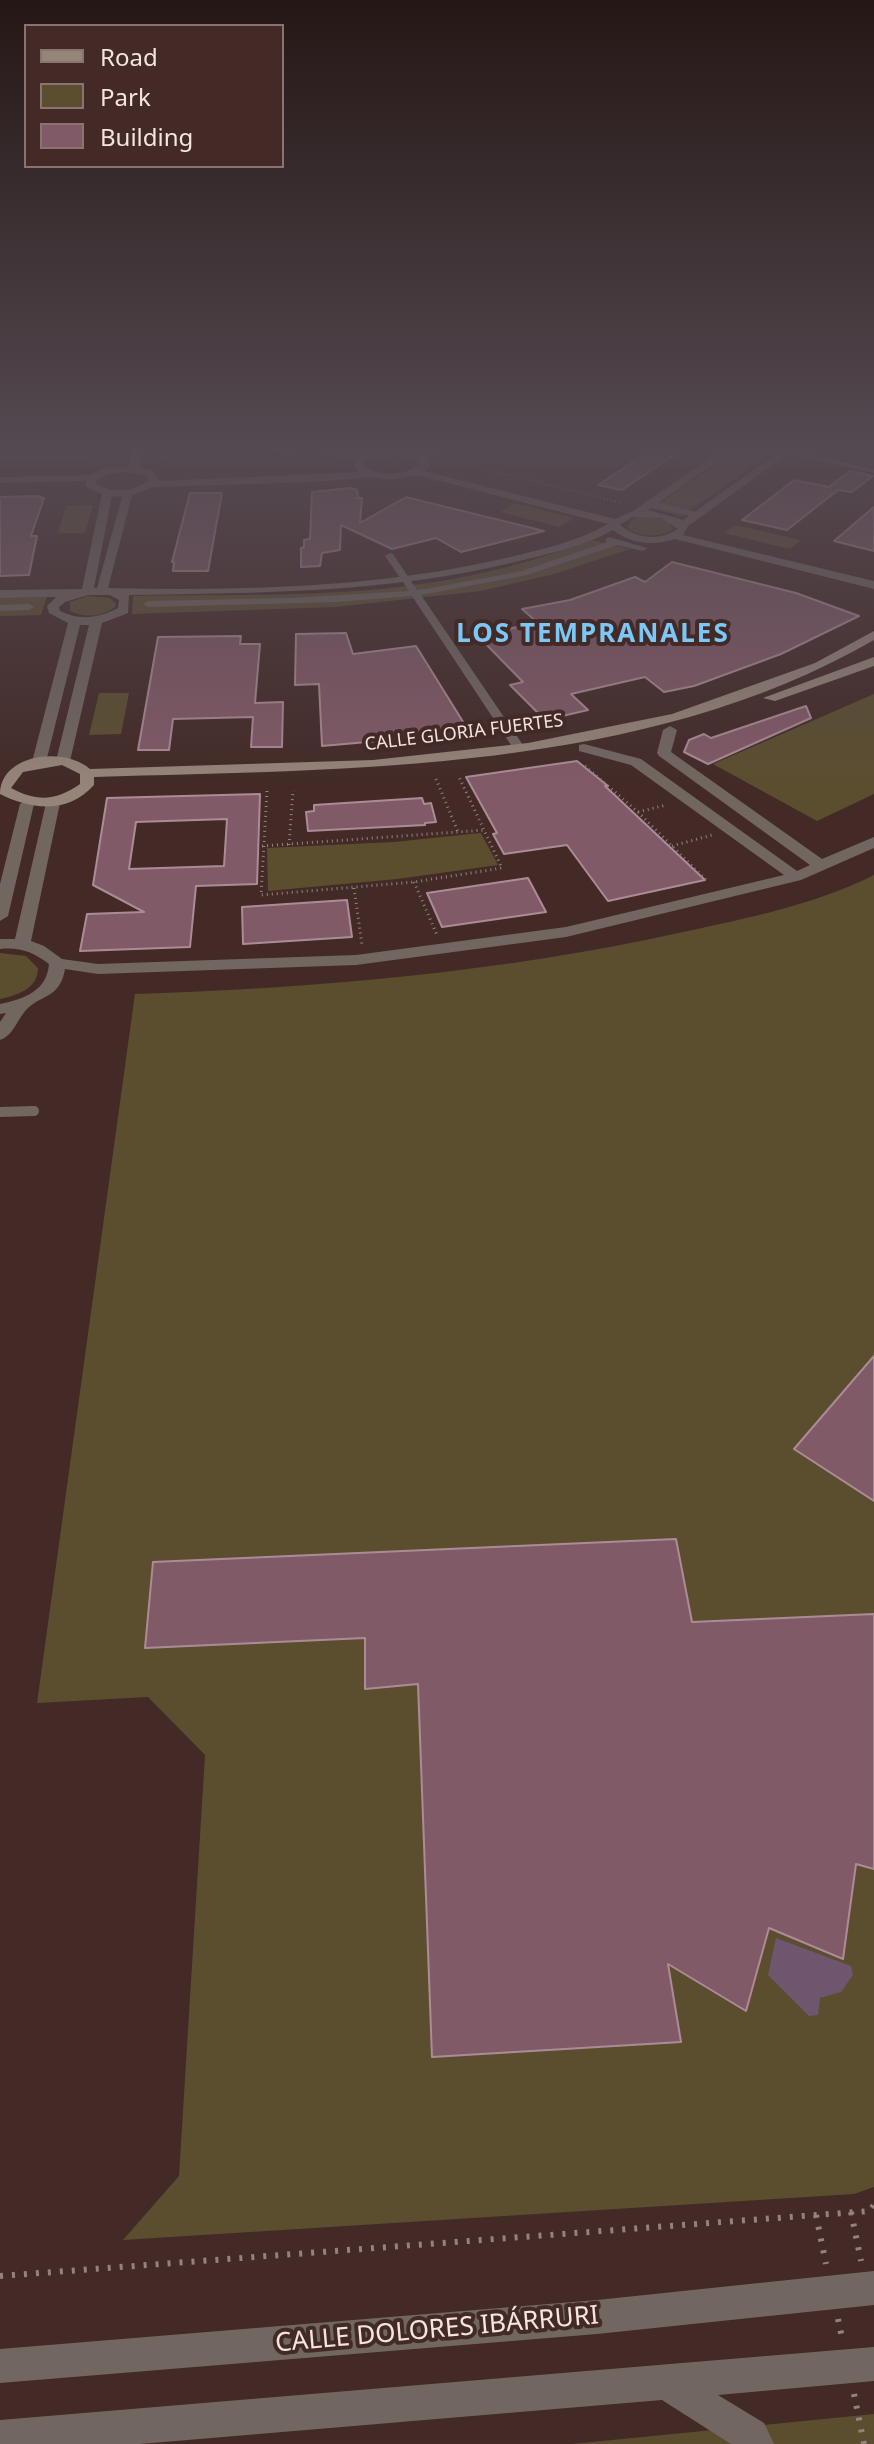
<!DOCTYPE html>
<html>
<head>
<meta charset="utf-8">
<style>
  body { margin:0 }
  #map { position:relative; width:874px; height:2444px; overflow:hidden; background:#432a27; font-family:"Noto Sans",sans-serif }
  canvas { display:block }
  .legend { position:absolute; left:24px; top:24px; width:260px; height:144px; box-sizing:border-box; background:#432a27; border:2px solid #8a7471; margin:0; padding:10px 14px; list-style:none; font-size:24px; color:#f5e4e1 }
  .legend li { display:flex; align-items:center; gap:16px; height:40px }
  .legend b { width:40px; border:2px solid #8a7471 }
</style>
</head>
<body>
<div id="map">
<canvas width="874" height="2444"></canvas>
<ul class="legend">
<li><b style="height:10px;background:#958579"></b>Road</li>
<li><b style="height:22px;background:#5b4e2f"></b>Park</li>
<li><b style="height:22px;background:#815a67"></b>Building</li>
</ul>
</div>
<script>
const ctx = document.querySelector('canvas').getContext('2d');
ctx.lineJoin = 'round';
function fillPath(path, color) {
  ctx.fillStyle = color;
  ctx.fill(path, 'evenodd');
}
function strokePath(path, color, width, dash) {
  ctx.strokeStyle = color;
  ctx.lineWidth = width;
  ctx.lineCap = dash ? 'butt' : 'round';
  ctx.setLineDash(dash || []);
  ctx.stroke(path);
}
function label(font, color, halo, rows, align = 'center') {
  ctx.font = font + ' "Noto Sans",sans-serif';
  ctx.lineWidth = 8;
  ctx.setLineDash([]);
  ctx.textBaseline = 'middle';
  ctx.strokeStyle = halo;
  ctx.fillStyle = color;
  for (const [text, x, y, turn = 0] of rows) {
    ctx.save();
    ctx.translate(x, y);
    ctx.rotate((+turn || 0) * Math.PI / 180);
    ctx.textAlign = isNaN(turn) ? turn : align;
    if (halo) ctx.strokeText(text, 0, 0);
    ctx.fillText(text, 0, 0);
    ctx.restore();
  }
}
fillPath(new Path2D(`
  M741,447h38l-97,69 -31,-7z
  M514,503l60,15 -14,9 -60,-15z
  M93,505l-8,28h-27l8,-27z
  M646,517l21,3 6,9c-14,9 -33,8 -46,-1l5,-9z
  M735,525l66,15 -11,9 -66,-16z
  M592,540l38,9 -76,25 -73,17 -146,16 -203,7 1,-18c95,-2 193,2 288,-12 59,-8 115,-23 171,-44z
  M88,596l22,2 6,6 -1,3c-13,10 -31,11 -45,4v-9z
  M47,597l-6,18 -41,1v-18z
  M99,693h30l-8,41 -32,1z
  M874,694v100l-57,27 -104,-57z
  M481,833l17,32 -101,14 -129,12 -1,-43 127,-6z
  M874,875v1312l-20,7 -731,46 56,-64 26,-421 -57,-58 -111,6 98,-709c184,-6 368,-22 548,-62 65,-14 131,-27 191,-57z
  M0,953l26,3 12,12c0,21 -21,27 -38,31z
  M874,2414v30h-302z`), '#5b4e2f');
fillPath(new Path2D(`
  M776,1938l75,28 2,9 -12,17 -21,6 -2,17 -9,1 -41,-41z`), '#70556f');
const building = new Path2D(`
  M656,447h20l3,5 -57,38 -24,-5z
  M850,471l23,5 -21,16 -14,-2 -51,40 -45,-10 52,-40 35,7z
  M351,488l6,2 1,8h4l-2,25 46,-26 138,34 -83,21 -25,-14 -44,11 -51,-24 -1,25 -18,3 -2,13 -19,1v-19l3,-1v-7l6,-1 2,-47z
  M190,493h32l-14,78h-35l1,-9h-2z
  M37,496l7,2 -13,38h6l-8,39 -29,1v-79z
  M874,507v44l-40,-10z
  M672,562l124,31 63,23 -78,38 -87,32 -30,6 -19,-15 -74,17 17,16 -43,10 -35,-35 13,-3 -46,-47 61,-12 -16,-14 48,-9 65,-23 10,5z
  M346,633l7,21 63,-8 54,87 -148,13 -3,-62 -24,1 1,-51z
  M241,636l-1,8h20l-5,59 28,-1 -1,45h-31l2,-30 -80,2 -4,31h-31l20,-113z
  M806,706l5,12 -103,46 -24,-12 5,-12 15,-6 7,4z
  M577,761l31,25h-3l100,94 -97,21 -41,-56 -63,9 -11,-20 4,-1 -31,-56z
  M260,794l-3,90 -61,2 -6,61 -110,4 7,-37 57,-2 -51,-27 14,-87zM227,819l-3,47 -95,3 7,-47z
  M422,798l2,6 7,-1 5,19 -11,1v2l-117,6 -2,-19 8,-1v-6z
  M528,878l18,34 -104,15 -15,-34z
  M347,900l5,37 -109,7 -1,-37z
  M874,1356v145l-80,-52z
  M676,1539l16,83 182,-8v255l-18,-5 -13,95 -74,-31 -23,83 -78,-47 13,78 -249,15 -14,-373 -53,5v-51l-220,10 8,-86z`);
fillPath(building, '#815a67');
strokePath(building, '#ab8c96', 2);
strokePath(new Path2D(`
  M262,447l32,9
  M0,458l92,-1
  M444,459l178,44
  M158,461h4l1,-14
  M90,462l5,-15`), '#96817e', 2, [1, 3]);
strokePath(new Path2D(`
  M585,766l53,46 69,69
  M436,779l22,53
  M267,791l-6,104 153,-13 88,-14 -43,-91
  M638,812l28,-7
  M289,845l4,-55
  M262,846l223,-16
  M672,846l40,-11
  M414,882l23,53
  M354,888l8,57`), '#96817e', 3, [1, 4]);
strokePath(new Path2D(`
  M851,2212l10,49
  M816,2215l10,49
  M0,2276l870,-65 4,-6
  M838,2319l4,19
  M854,2394l10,50`), '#96817e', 6, [3, 9]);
strokePath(new Path2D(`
  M0,1112l34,-1`), '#726760', 10);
fillPath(new Path2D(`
  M760,447h16l98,22v4z
  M649,501l52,12 1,2 -4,3 -52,-12v-4z
  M609,537l38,11 -4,3 -26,-6 -90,30 -106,20 104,153 -6,3 -6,-3 -101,-152 -75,6 -189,5 -5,-3 5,-3 142,-3 119,-7 -24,-35 5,-3 3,1 24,36 14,-2 91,-17 85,-29 -2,-2z
  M0,605l29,-1 5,3 -5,3 -29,1z`), '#726760');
fillPath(new Path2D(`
  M133,447h10l-4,21 13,2 8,11 199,-9 -6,-6 2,-5 -52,-14h19l39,9 37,-7 21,5 10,-7h13l-16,11 4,8 -6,5 191,48 18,-8 93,-64h12l-90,63 35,10 103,-73h12l-110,79 -5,9 191,46v8l-199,-50c-22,7 -44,5 -62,-9 -30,17 -65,24 -98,32 -127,31 -256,31 -386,33l-1,18 -26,10 -32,138 -7,4 -7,-4 33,-136h-9l-34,137 -12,3 -2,-3 36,-139 -19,-10 -2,-7 9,-9 -56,1v-8l82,-1 20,-95 -16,-7v-6l-86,2v-6l90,-2 16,-7 23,-1zM398,455l18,4 3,6c-17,11 -38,12 -56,0l2,-4zM125,472l20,3 4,5c-16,12 -36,14 -53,4l1,-4 11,-6zM416,475l192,49c-30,17 -64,25 -98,33 -131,31 -268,34 -402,31l24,-93 21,-8 163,-5 55,-5 20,3zM112,496l10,1 -25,91h-3zM632,517l29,1 17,11c-18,12 -41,10 -58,-4zM88,595h22l9,5 -1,8c-19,10 -38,13 -58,3l-1,-4 6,-5z
  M670,726l7,4 -6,22 151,107 52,-22v11l-73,32 -235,57 -210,28 -258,9 -33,-5c-5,30 -24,25 -39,41 -9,10 -13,26 -26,30v-18l6,-9 -6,1v-10c24,-5 47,-13 49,-40 -16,-12 -29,-17 -49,-15v-10h15l31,-136 7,-4 7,4 -29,138 13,5 18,13 36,5 258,-9 210,-28 218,-52 -153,-110 -52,-14v-6l5,-1 57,15 156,112 13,-6 -151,-109 -2,-3 6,-23z
  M27,800l7,4 -26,112 -8,5v-37l20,-80z
  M874,2271v34l-277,29 -597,49v-34l597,-49z
  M874,2347v34l-156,14 46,28 10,21h-43l-69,-44 -522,44h-140v-24z`), '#726760');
fillPath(new Path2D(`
  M874,631v9c-230,133 -522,129 -780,137v8c-26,29 -62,25 -94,9 0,-40 64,-48 90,-25l283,-9 155,-17 144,-29 143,-51zM62,765l18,9v10c-24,17 -43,18 -69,4l12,-16z
  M874,657v9l-99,35 -12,-3z`), '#958579');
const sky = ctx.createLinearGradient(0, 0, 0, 789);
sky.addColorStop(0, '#251715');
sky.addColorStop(0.57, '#554a52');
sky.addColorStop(1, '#554a5200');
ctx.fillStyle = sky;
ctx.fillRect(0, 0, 874, 789);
label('18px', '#f5e4e1', '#432a27', [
  ["CALLE GLORIA FUERTES",464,733,-7]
]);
ctx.letterSpacing = '2px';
label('bold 26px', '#7dc7f7', '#432a27', [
  ["LOS TEMPRANALES",593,635]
]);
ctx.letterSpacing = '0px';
label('26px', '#f5e4e1', '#432a27', [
  ["CALLE DOLORES IBÁRRURI",437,2330,-5]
]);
</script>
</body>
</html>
